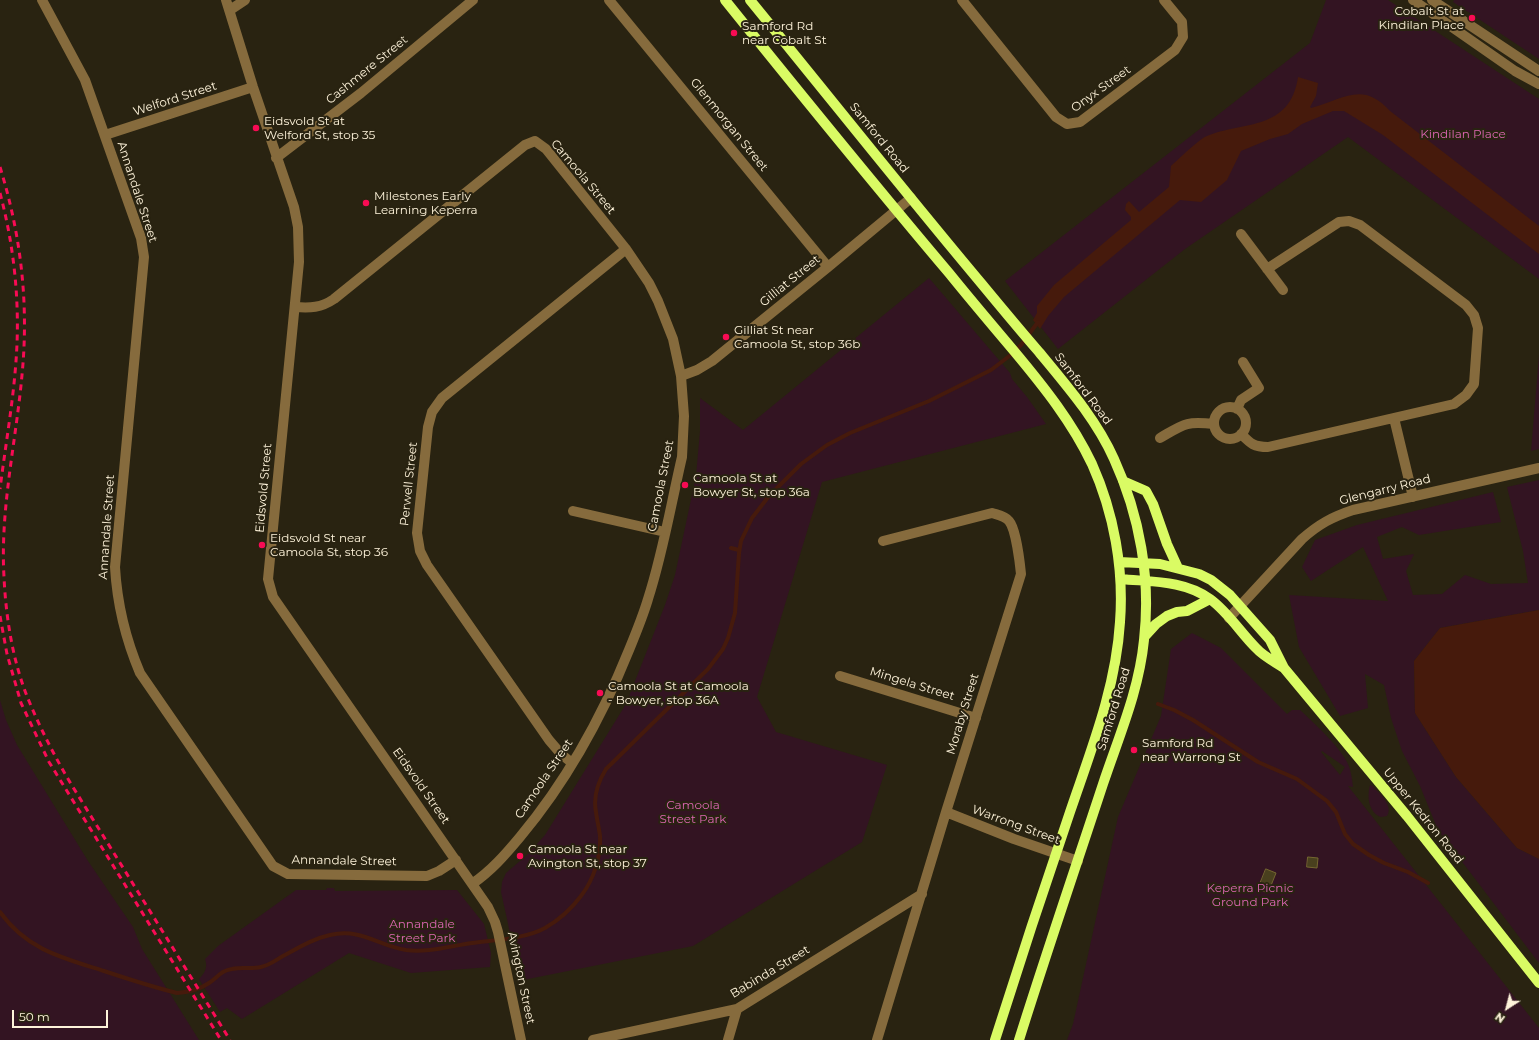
<!DOCTYPE html>
<html>
<head>
<meta charset="utf-8">
<style>
  body { margin:0 }
  #map { position:relative; width:1539px; height:1040px; overflow:hidden; background:#292311; font-family:Montserrat,sans-serif }
  canvas { display:block }
  .north { position:absolute; left:1487px; top:988px; width:40px; height:40px; -webkit-text-stroke:3px #292311; paint-order:stroke; rotate:216deg; font-size:11px; font-weight:700; line-height:16px; text-align:center; color:#fef3da }
  .north::after { content:''; display:block; margin:auto; width:14px; height:18px; background:#fef3da; clip-path:polygon(50% 0,100% 100%,50% 72%,0 100%) }
  .scale { position:absolute; left:12px; top:1010px; width:96px; height:18px; box-sizing:border-box; border:2px solid #fef3da; border-top:0; padding-left:5px; font-size:12px; line-height:14px; white-space:nowrap; color:#fef3da; -webkit-text-stroke:3px #292311; paint-order:stroke }
</style>
</head>
<body>
<div id="map">
<canvas width="1539" height="1040"></canvas>
<div class="north">N</div>
<div class="scale">50 m</div>
</div>
<script>
const ctx = document.querySelector('canvas').getContext('2d');
ctx.lineJoin = 'round';
function fillPath(path, color) {
  ctx.fillStyle = color;
  ctx.fill(path, 'evenodd');
}
function strokePath(path, color, width, dash) {
  ctx.strokeStyle = color;
  ctx.lineWidth = width;
  ctx.lineCap = dash ? 'butt' : 'round';
  ctx.setLineDash(dash || []);
  ctx.stroke(path);
}
function label(font, color, halo, rows, align = 'center') {
  ctx.font = font + ' Montserrat,sans-serif';
  ctx.lineWidth = 4;
  ctx.setLineDash([]);
  ctx.textBaseline = 'middle';
  ctx.strokeStyle = halo;
  ctx.fillStyle = color;
  for (const [text, x, y, turn = 0] of rows) {
    ctx.save();
    ctx.translate(x, y);
    ctx.rotate((+turn || 0) * Math.PI / 180);
    ctx.textAlign = isNaN(turn) ? turn : align;
    if (halo) ctx.strokeText(text, 0, 0);
    ctx.fillText(text, 0, 0);
    ctx.restore();
  }
}
fillPath(new Path2D(`
  M1326,0h62l151,99v180l-191,-142 -163,112 -127,100 -53,-68 305,-238z
  M1454,0h85v59l-86,-57z
  M929,278l81,95 2,6 15,18 19,27 -224,58 -65,215 19,35 111,33 -25,77 -169,104 -170,34 -4,-26 -6,-6 -6,-29 -6,-27 1,-10 4,-9 21,-18 18,-20 81,-131 39,-99 10,-30 21,-99 4,-45v-33l43,32z
  M1539,355v94l-8,2z
  M1539,480v130l-99,18 -26,33 1,52 41,64 61,71 22,11v104l-101,-133 -18,-44 -18,-35 -11,-33 -7,-33 -19,-11 3,34 -28,8 -41,-69 -10,-52 99,6 -25,-54 -52,34 -9,-14 13,-27 42,-15 136,-33 8,30 -82,13 -17,-8 -25,10 6,22 31,-5 -8,17 7,24 29,-1 23,-19 26,9 37,-1 -5,-32 -16,-64z
  M1192,633l29,15 66,66 5,-4h8c14,13 38,35 47,52 4,8 5,16 6,25l-5,-1 191,242v12h-472l6,-16 45,-207 43,-101 10,-67zM1322,751l23,16 -5,8 -19,-23z
  M0,700l6,20 11,25 71,116 45,66 9,22 57,91h-199z
  M1370,785l3,1c6,8 21,19 14,30l-6,1c-13,-5 -14,-21 -11,-32z
  M327,888h7l1,3 122,-1 27,34 7,29 -1,14 -79,6 -62,-20 -107,66 -15,-11 -7,4 -21,-33c6,-6 9,-12 6,-20l13,-13 78,-56h30z`), '#331422');
fillPath(new Path2D(`
  M1298,77l20,6 -2,13 -6,11 1,1c32,-8 51,-28 79,3l149,115v28l-156,-119 -39,-24h-11l-31,13 -14,10 -18,5 -29,12 -14,29 -26,22 -21,-2 -116,97 -16,19 -8,13 -7,-9 4,-7v-7l17,-21 77,-65v-3l-6,-7 1,-6 3,-3 10,11 30,-25 2,-21c8,-7 28,-27 36,-30 37,-15 83,-5 91,-59z
  M1539,610v249l-22,-11 -61,-71 -41,-64 -1,-52 26,-33z`), '#461a0c');
strokePath(new Path2D(`
  M731,548l8,2
  M1158,704l16,6 19,10 65,42 39,17 30,22 9,11 9,22 8,10 16,11 15,8 24,9 20,11
  M0,912c27,38 63,46 104,59 24,8 49,16 73,22 12,-1 22,-3 32,-10 5,-3 9,-8 14,-11 12,-7 26,-2 38,-5 9,-2 15,-7 22,-11 15,-8 29,-17 47,-21 31,-7 47,10 76,15 21,3 44,-4 66,-7 22,-3 53,-4 73,-15 14,-8 27,-20 36,-32 13,-17 20,-39 19,-60 -1,-8 -3,-16 -4,-24 -3,-15 2,-30 10,-43l102,-100 15,-20 5,-11 7,-25 4,-60 2,-12 11,-23 17,-22 32,-32 26,-19 23,-12 79,-32 62,-31 21,-16 9,-9 17,-23`), '#461a0c', 4);
const building = new Path2D(`
  M1308,857l10,1 -1,10 -10,-1z
  M1266,869l10,4 -8,20 -10,-4z`);
fillPath(building, '#49401e');
strokePath(building, '#746630', 1);
strokePath(new Path2D(`
  M42,0l43,80 56,158 3,19 -29,310c2,35 11,73 25,106l133,193 15,8 139,2 12,-5 17,-11
  M226,0l27,87 41,120 4,20 1,35 -31,317 5,18 215,310 7,15 3,10 23,108
  M609,0l219,267
  M962,0l94,117 11,7 13,-2 95,-72 8,-13 -1,-15 -18,-22
  M1413,0l102,71 24,13
  M1432,0l107,71
  M230,10l15,-10
  M105,135l148,-48
  M276,158l85,-65 112,-93
  M1241,234l42,56
  M295,307c15,1 26,1 39,-8l191,-154 10,-4 11,8 80,100 23,34 9,18 15,38 8,37 3,40 -2,41c-11,47 -19,96 -34,142 -5,17 -12,34 -19,51 -27,67 -63,132 -109,187 -15,18 -29,34 -48,47
  M681,376l16,-6 15,-9 116,-94 83,-69
  M1214 423a16 16 0 1 1 32 0a16 16 0 1 1-32 0Z
  M1237,409l4,-9 18,-12 -16,-26
  M1394,418l19,79
  M1241,434c10,10 13,13 27,13l186,-43 12,-9 8,-11 4,-56 -4,-13 -8,-10 -106,-80 -11,-4 -10,1 -72,47
  M1160,438c24,-14 25,-17 54,-14
  M573,511l92,21
  M1229,618l73,-79c17,-15 30,-22 51,-29l186,-42
  M840,676l136,42
  M572,763l-11,-9 -12,-14 -122,-175 -7,-14 -3,-18 11,-106 4,-15 10,-14 184,-149
  M946,812l68,27 64,22
  M593,1040l144,-31 185,-115
  M728,1040l9,-31
  M877,1040l69,-228 75,-238c-1,-10 -5,-45 -12,-53 -4,-5 -11,-6 -17,-8l-109,28`), '#866b3d', 10);
strokePath(new Path2D(`
  M725,0c74,92 148,183 224,273 21,26 43,52 65,78 30,36 58,71 78,113 22,49 32,105 28,158 -4,66 -29,128 -50,190 -26,76 -51,152 -75,228
  M750,0c77,94 153,190 231,283 19,23 38,46 58,69 28,34 57,67 75,107 26,57 37,120 30,181 -5,51 -25,96 -41,144 -28,85 -57,170 -84,256
  M1123,481l23,10 7,13 14,40 11,24
  M1119,562l41,2 39,10 12,6 19,15 40,45 14,28 123,148 132,167
  M1121,579c30,3 63,1 89,20 18,13 30,33 46,49 7,8 19,14 28,20
  M1145,636l11,-12 11,-8 10,-4 10,-1 23,-12`), '#dafb64', 10);
strokePath(new Path2D(`
  M0,167c21,68 29,137 22,208 -6,67 -22,134 -18,202 2,42 9,86 25,124 12,29 26,56 42,83l159,256
  M0,193c13,49 19,100 17,151 -2,48 -11,97 -17,145
  M0,616l7,38 14,49 28,59 172,278`), '#f80b54', 3, [6, 5]);
for (const [x, y, r, color] of [
  [1472,18,4,"#f80b54"],
  [734,33,4,"#f80b54"],
  [256,128,4,"#f80b54"],
  [366,203,4,"#f80b54"],
  [726,337,4,"#f80b54"],
  [685,485,4,"#f80b54"],
  [262,545,4,"#f80b54"],
  [600,693,4,"#f80b54"],
  [1134,750,4,"#f80b54"],
  [520,856,4,"#f80b54"]
]) {
  const dot = new Path2D();
  dot.arc(x, y, r, 0, 2 * Math.PI);
  ctx.fillStyle = color;
  ctx.fill(dot);
  strokePath(dot, '#292311', 1.5);
}
label('12px', '#fef3da', '#292311', [
  ["Cobalt St at",1464,11,"right"],
  ["Kindilan Place",1464,25,"right"],
  ["Samford Rd",742,26],
  ["near Cobalt St",742,40],
  ["Eidsvold St at",264,121],
  ["Welford St, stop 35",264,135],
  ["Milestones Early",374,196],
  ["Learning Keperra",374,210],
  ["Gilliat St near",734,330],
  ["Camoola St, stop 36b",734,344],
  ["Camoola St at",693,478],
  ["Bowyer St, stop 36a",693,492],
  ["Eidsvold St near",270,538],
  ["Camoola St, stop 36",270,552],
  ["Camoola St at Camoola",608,686],
  ["- Bowyer, stop 36A",608,700],
  ["Samford Rd",1142,743],
  ["near Warrong St",1142,757],
  ["Camoola St near",528,849],
  ["Avington St, stop 37",528,863]
], 'left');
label('12px', '#fef3da', '#292311', [
  ["Cashmere Street",367,70,-39],
  ["Onyx Street",1101,89,-36],
  ["Welford Street",175,99,-18],
  ["Glenmorgan Street",729,125,51],
  ["Samford Road",879,138,51],
  ["Camoola Street",583,177,50],
  ["Annandale Street",137,192,72],
  ["Gilliat Street",790,281,-39],
  ["Samford Road",1083,389,53],
  ["Perwell Street",409,484,-84],
  ["Camoola Street",661,486,-79],
  ["Eidsvold Street",264,488,-85],
  ["Glengarry Road",1385,490,-14],
  ["Annandale Street",107,527,-86],
  ["Mingela Street",912,684,17],
  ["Samford Road",1114,709,-73],
  ["Moraby Street",963,714,-73],
  ["Camoola Street",544,779,-56],
  ["Eidsvold Street",421,786,55],
  ["Upper Kedron Road",1423,816,51],
  ["Warrong Street",1016,825,20],
  ["Annandale Street",344,861,1],
  ["Babinda Street",770,972,-31],
  ["Avington Street",521,978,78]
]);
label('12px', '#dd66b4', '#292311', [
  ["Kindilan Place",1463,134],
  ["Camoola",693,805],
  ["Street Park",693,819],
  ["Keperra Picnic",1250,888],
  ["Ground Park",1250,902],
  ["Annandale",422,924],
  ["Street Park",422,938]
]);
</script>
</body>
</html>
